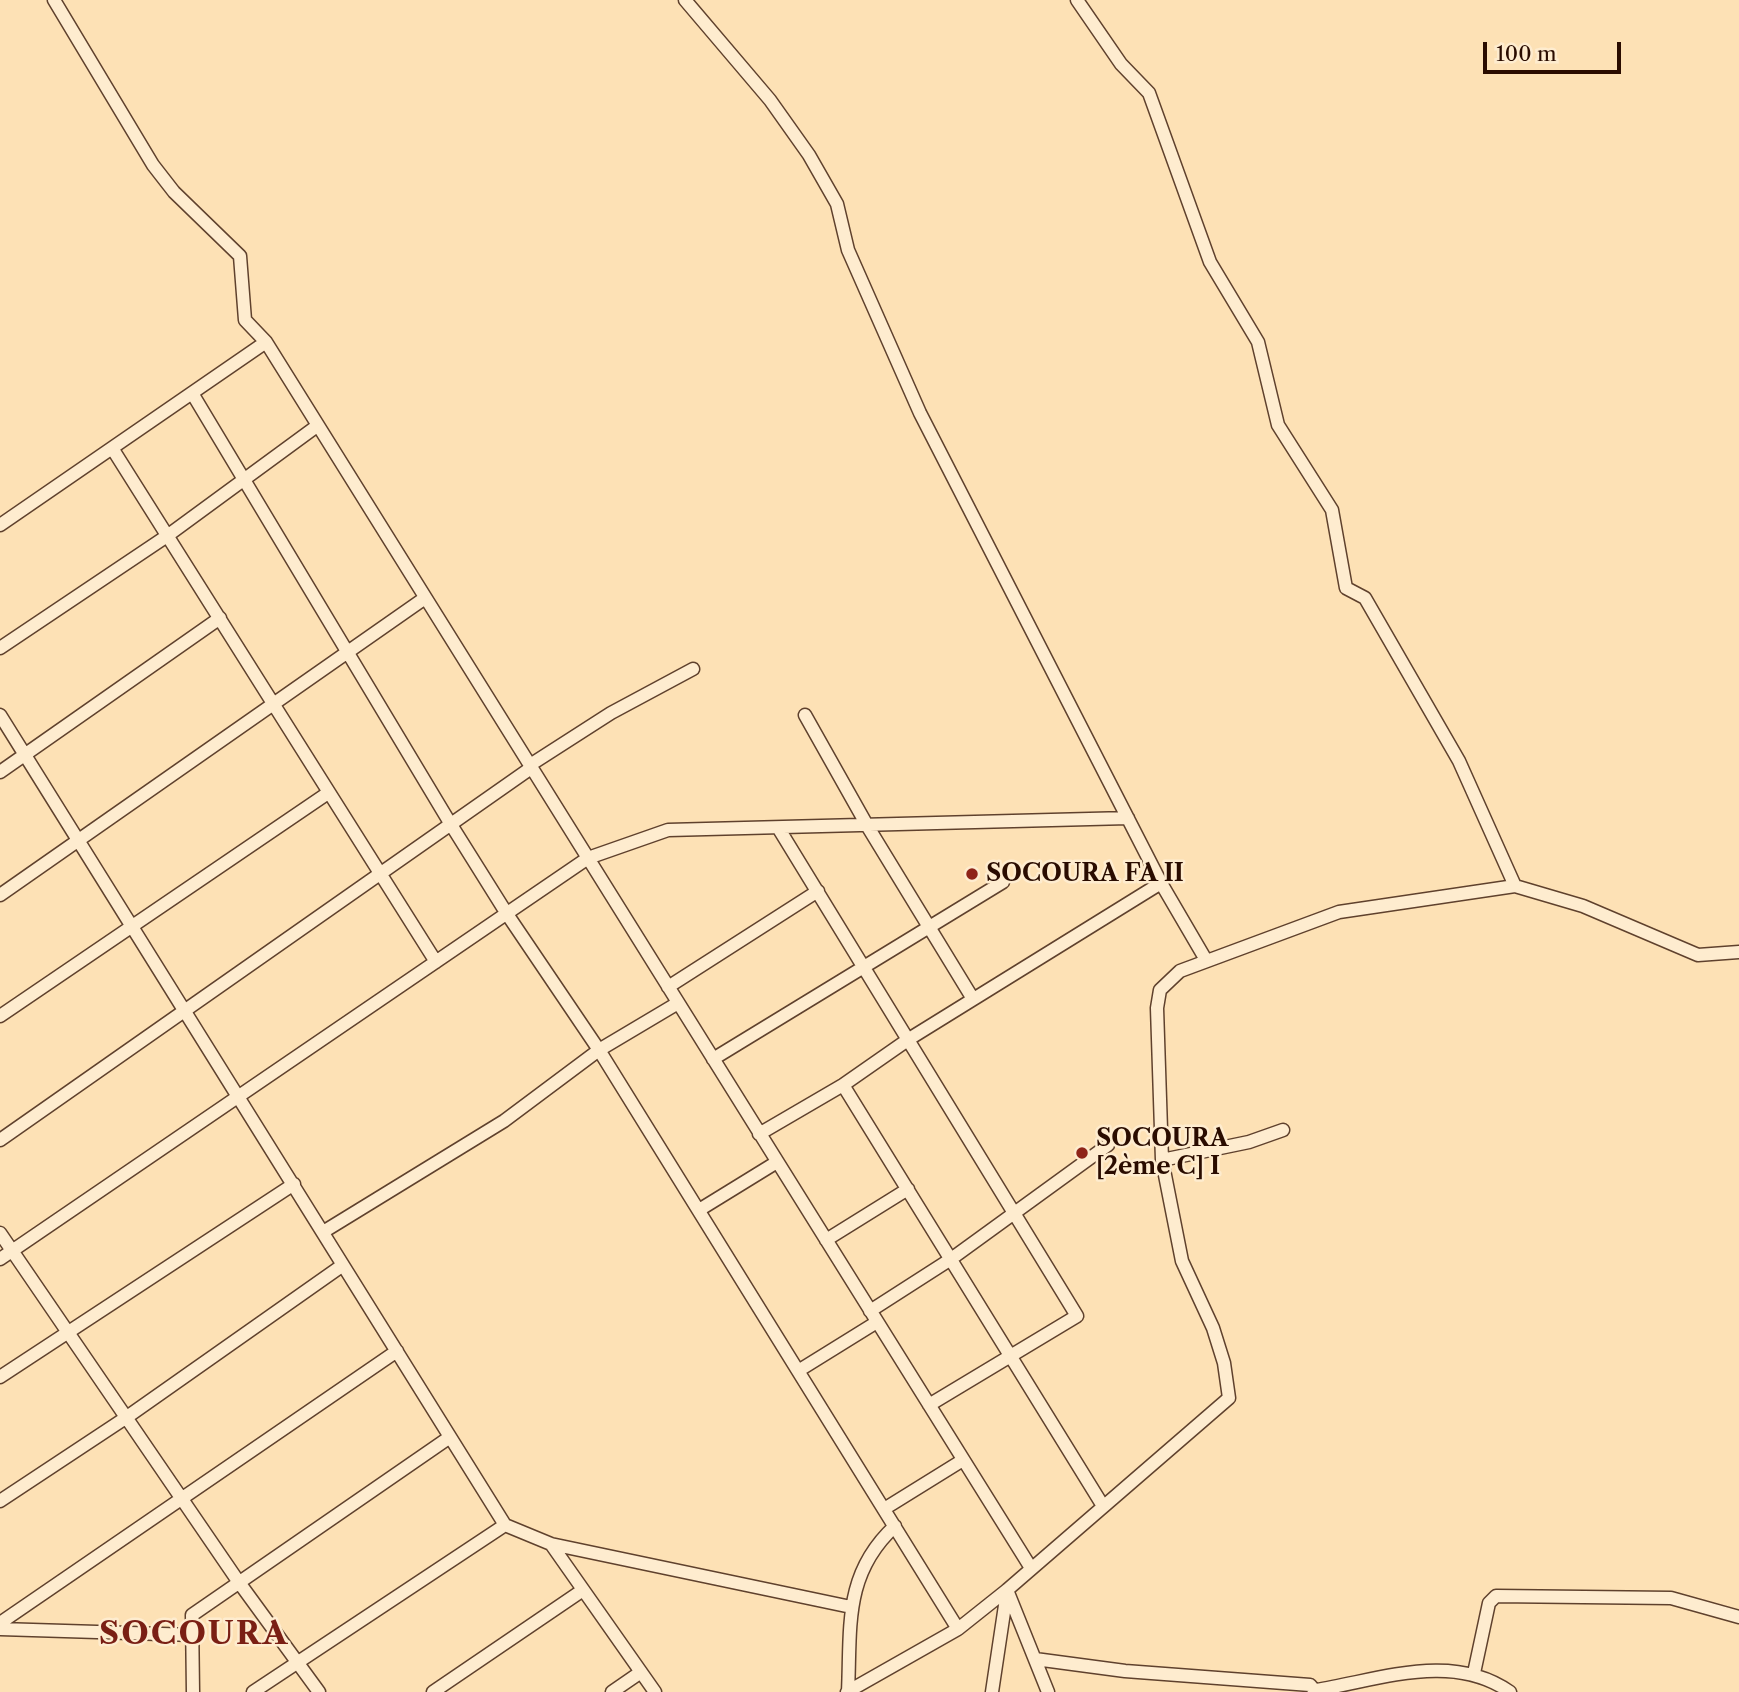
<!DOCTYPE html>
<html>
<head>
<meta charset="utf-8">
<style>
  body { margin:0 }
  #map { position:relative; width:1739px; height:1692px; overflow:hidden; background:#fde1b5; font-family:"Libre Caslon Text",serif }
  canvas { display:block }
  .scale { position:absolute; left:1483px; top:42px; width:138px; height:32px; box-sizing:border-box; border:4px solid #2a0c00; border-top:0; padding-left:9px; font-size:21px; line-height:24px; white-space:nowrap; color:#2a0c00; -webkit-text-stroke:5px #feeccf; paint-order:stroke }
</style>
</head>
<body>
<div id="map">
<canvas width="1739" height="1692"></canvas>
<div class="scale">100 m</div>
</div>
<script>
const ctx = document.querySelector('canvas').getContext('2d');
ctx.lineJoin = 'round';
function strokePath(path, color, width, dash) {
  ctx.strokeStyle = color;
  ctx.lineWidth = width;
  ctx.lineCap = dash ? 'butt' : 'round';
  ctx.setLineDash(dash || []);
  ctx.stroke(path);
}
function label(font, color, halo, rows, align = 'center') {
  ctx.font = font + ' "Libre Caslon Text",serif';
  ctx.lineWidth = 5;
  ctx.setLineDash([]);
  ctx.textBaseline = 'middle';
  ctx.strokeStyle = halo;
  ctx.fillStyle = color;
  for (const [text, x, y, turn = 0] of rows) {
    ctx.save();
    ctx.translate(x, y);
    ctx.rotate((+turn || 0) * Math.PI / 180);
    ctx.textAlign = isNaN(turn) ? turn : align;
    if (halo) ctx.strokeText(text, 0, 0);
    ctx.fillText(text, 0, 0);
    ctx.restore();
  }
}
const minor = new Path2D(`
  M54,0l99,165 21,27 66,64 5,64 21,22 765,1226
  M685,0l85,100 39,55 28,49 11,46 72,163 241,470 45,77
  M1077,0l44,64 28,29 61,169 48,80 20,83 54,85 14,78 19,10 94,163 56,125
  M192,393l258,430 57,91 92,136 359,579
  M112,448l324,514
  M0,525l266,-183
  M0,648l167,-112 150,-110
  M0,715l505,810 46,19 300,63
  M805,715l63,112 105,172
  M530,765l81,-52 82,-44
  M0,772l220,-154
  M779,829l298,487 -148,89
  M0,895l425,-297
  M668,987l150,-96
  M0,1016l328,-223
  M713,1059l290,-177
  M843,1085l260,421
  M759,1134l84,-49 66,-46 252,-156
  M0,1140l531,-372
  M1162,1160l87,-18 34,-12
  M699,1210l78,-48
  M323,1232l181,-111 95,-71 79,-47
  M0,1233l238,348 81,111
  M826,1240l82,-51
  M0,1259l588,-401 80,-28 460,-12
  M870,1311l81,-52 157,-114
  M798,1371l79,-49
  M0,1377l294,-193
  M0,1501l127,-84 216,-152
  M884,1509l79,-49
  M551,1544l104,148
  M1007,1590l41,102
  M0,1623l397,-272
  M0,1629l194,6
  M1035,1659l90,12 185,14 6,7
  M1474,1673l15,-70 7,-7 175,2 68,19
  M1316,1690c64,-10 136,-39 194,2
  M193,1692l-1,-77 258,-178
  M253,1692l252,-167
  M433,1692l150,-102
  M612,1692l29,-20
  M847,1692l111,-63 49,-39 222,-192 -5,-35 -11,-35 -31,-67 -20,-101 -5,-152 3,-18 20,-19 159,-59 176,-26 68,20 115,49 41,-3
  M848,1692c3,-65 -5,-118 47,-166
  M992,1692l15,-100`);
strokePath(minor, '#5f412d', 15);
strokePath(minor, '#feeccf', 12);
for (const [x, y, r, color] of [
  [972,874,7,"#8f2418"],
  [1082,1153,7,"#8f2418"]
]) {
  const dot = new Path2D();
  dot.arc(x, y, r, 0, 2 * Math.PI);
  ctx.fillStyle = color;
  ctx.fill(dot);
  strokePath(dot, '#feeccf', 2.5);
}
label('bold 24px', '#2a0c00', '#feeccf', [
  ["SOCOURA FA II",986,874],
  ["SOCOURA",1096,1139],
  ["[2ème C] I",1096,1167]
], 'left');
ctx.letterSpacing = '2px';
label('bold 32px', '#7a1f14', '#feeccf', [
  ["SOCOURA",194,1635]
]);
ctx.letterSpacing = '0px';
</script>
</body>
</html>
